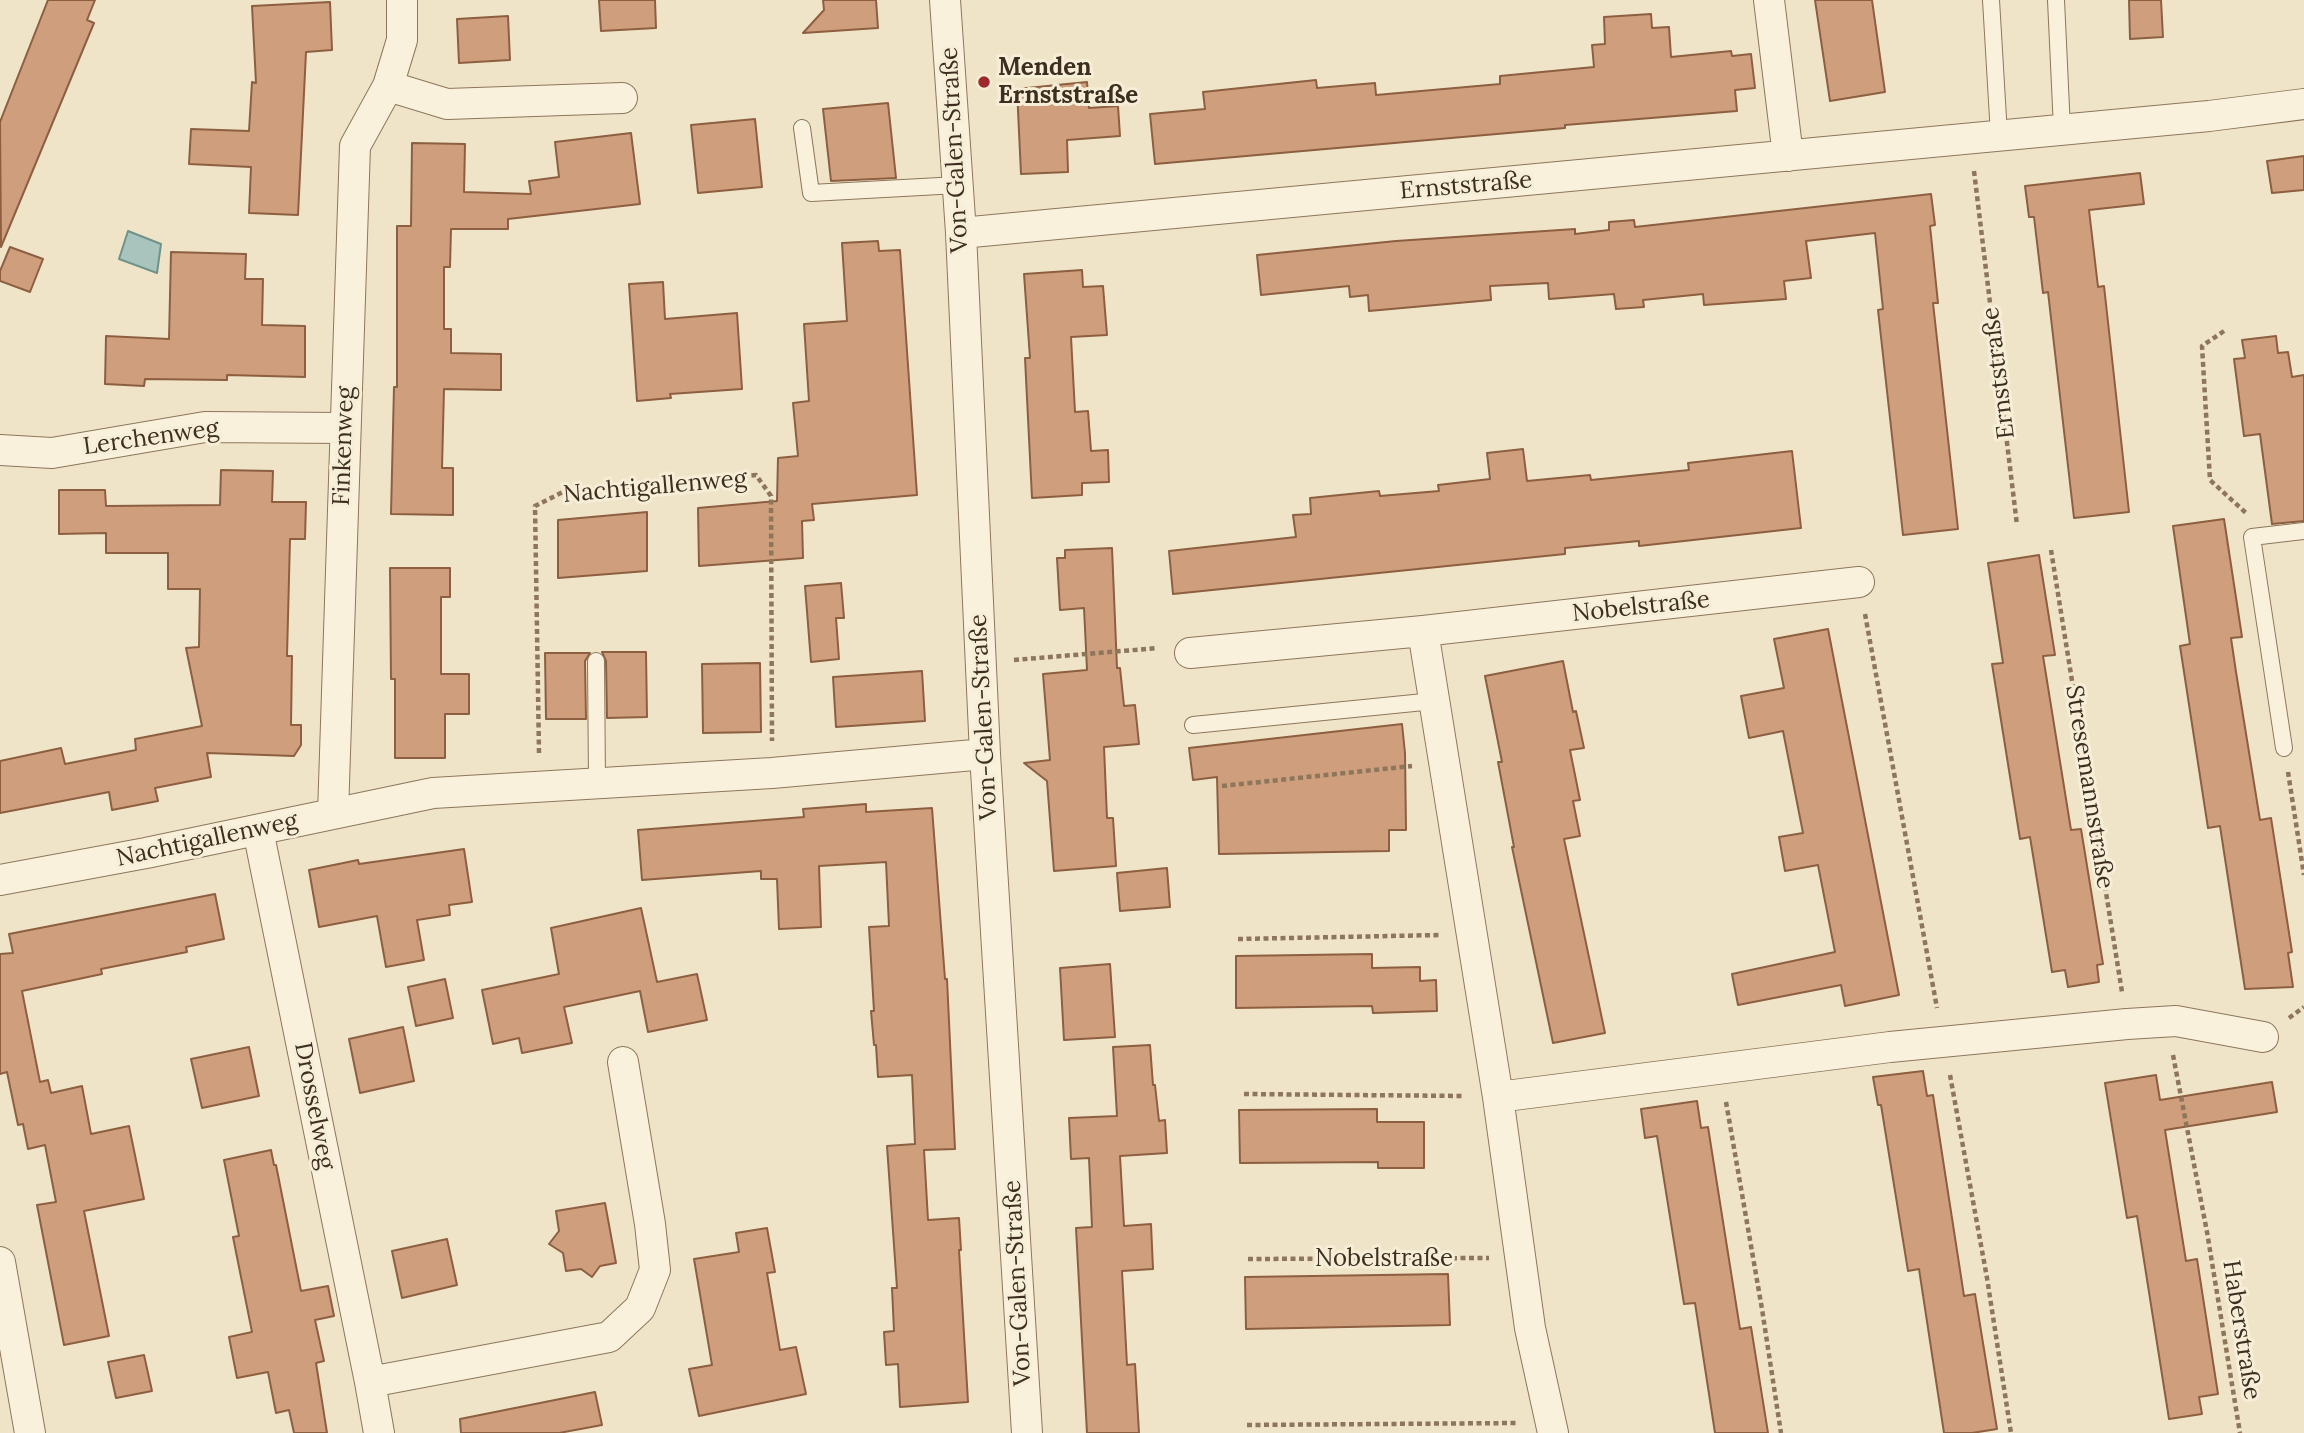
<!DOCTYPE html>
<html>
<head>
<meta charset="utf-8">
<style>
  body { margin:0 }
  canvas { display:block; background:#f0e4c8 }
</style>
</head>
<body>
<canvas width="2304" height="1433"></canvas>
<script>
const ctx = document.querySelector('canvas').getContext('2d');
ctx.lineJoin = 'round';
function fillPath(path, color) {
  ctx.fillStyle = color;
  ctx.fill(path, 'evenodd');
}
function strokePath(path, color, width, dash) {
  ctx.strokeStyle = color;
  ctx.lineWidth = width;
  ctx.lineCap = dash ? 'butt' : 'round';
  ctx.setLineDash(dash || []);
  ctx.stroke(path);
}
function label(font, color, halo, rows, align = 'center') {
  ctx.font = font + ' Lora,serif';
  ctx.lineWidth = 6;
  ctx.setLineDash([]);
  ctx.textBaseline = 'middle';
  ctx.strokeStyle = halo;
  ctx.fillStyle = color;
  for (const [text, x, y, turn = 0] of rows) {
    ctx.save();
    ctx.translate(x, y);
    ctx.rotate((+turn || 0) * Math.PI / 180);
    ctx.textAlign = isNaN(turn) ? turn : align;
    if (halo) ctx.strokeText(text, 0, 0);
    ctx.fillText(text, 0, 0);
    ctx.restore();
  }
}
const water = new Path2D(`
  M128,231l33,13 -4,29 -38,-14z`);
fillPath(water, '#a9c4bc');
strokePath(water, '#6f938a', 2);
const building = new Path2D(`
  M48,0h47l-8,20 7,3 -93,224 -1,-125z
  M599,0h56l1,28 -55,3z
  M823,0h53l2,28 -75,5 21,-23z
  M1815,0h57l13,92 -55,9z
  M2129,0h32l2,37 -33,2z
  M330,2l2,48 -26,2 -8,163 -49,-2 2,-46 -62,-3 2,-35 58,2 3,-49 4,1 -4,-77z
  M1651,14l1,14 17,-1 2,30 60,-6 1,5 19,-2 4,34 -20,2 2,21 -172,14v3l-410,36 -5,-50 55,-5 -2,-17 113,-12 1,8 58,-5 1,12 124,-11v-8l94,-9 -2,-22 13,-1 -1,-27z
  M508,16l2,44 -51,3 -2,-44z
  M1087,82l2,26 29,-2 2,30 -53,4 1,32 -47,2 -4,-85z
  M888,103l8,75 -65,3 -8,-72z
  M755,119l7,68 -64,6 -7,-68z
  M631,133l9,71 -132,15v10h-57l-1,38h-6v62h7v24l50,1v36l-57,-1 -2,79h11v47l-62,-1 3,-127h3v-161h14l1,-83 53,1 -1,48 67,2 -2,-13 30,-4 -4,-35z
  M2304,156v34l-32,3 -5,-32z
  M2140,173l4,31 -55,6 9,77 6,-1 25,226 -55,6 -26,-226 -5,1 -9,-76h-5l-4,-31z
  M1931,194l4,31 -5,1 8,77h-5l25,226 -55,6 -25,-225 5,-1 -8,-76 -69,8 5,37 -27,3 2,18 -82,6 -1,-11 -60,6 1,7 -28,2 -2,-15 -65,5 -1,-16 -58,3 1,14 -122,11 -1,-16 -18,2 -1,-11 -88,9 -4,-40 139,-14 179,-12v5l34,-4v-8l25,-2 1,7z
  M878,241l1,10 21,-1 17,245 -105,9 2,16 -12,1 1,37 -104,8 -1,-58 79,-7 1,-43 20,-2 -5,-53 16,-2 -5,-77 43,-3 -5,-78z
  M10,247l33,12 -13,33 -30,-11v-10z
  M171,252l75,2 -1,25h18l-1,46 43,1v51l-78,-2v5l-82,-1 -1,7 -39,-2 1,-48 63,3z
  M1082,270l1,17 20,-1 4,49 -36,2 4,75 13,-1 3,40 17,-1 1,32 -27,1v12l-50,3 -7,-140h5l-6,-84z
  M663,282l2,37 72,-6 5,76 -72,5 1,4 -34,3 -8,-117z
  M2276,336l2,17 10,-1 4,25 12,-2v146l-32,3 -12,-90 -16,2 -10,-77 11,-1 -3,-18z
  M1523,449l4,32 63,-6 1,5 98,-10 -1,-7 104,-12 9,77 -162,18v-5l-74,7v6l-392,40 -4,-43 127,-14 -3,-22 18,-1 -1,-16 69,-7 1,5 59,-5 -1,-6 52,-6 -3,-26z
  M221,470l52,1 -1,31h34l-1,37h-15l-3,117h5l-1,69h10v20l-7,11 -87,-3 4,24 -56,11 3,13 -46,9 -3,-18 -109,21v-52l61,-13 4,16 71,-14 -1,-11 67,-13 -16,-78 13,-1 1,-58h-32v-36h-62v-20l-47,1v-44h46l1,16 114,-1z
  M647,512v59l-89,7v-58z
  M2224,519l18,118 -11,1 5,34 24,148 11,-2 21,134 -4,1 5,34 -48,2 -25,-163 -12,2 -28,-182 10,-2 -17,-118z
  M1112,548l5,120h3l4,38 11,-1 4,39 -35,3 3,71h6l3,48 -62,5 -7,-90 -23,-18 26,-3 -7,-86 44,-4 -3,-62 -24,2 -3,-52h8v-8z
  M2039,555l16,100 -12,1 28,174 10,-1 22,135 -6,1 2,17 -31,5 -3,-17 -13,2 -22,-135 -10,2 -28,-175 11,-1 -15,-100z
  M390,568h60v29h-9v77h28v40h-24v44h-50v-79h-4z
  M841,583l3,35h-8l3,41 -28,3 -6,-76z
  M1828,629l71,366 -54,11 -4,-21 -103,20 -6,-31 103,-22 -17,-87 -33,6 -6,-34 24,-4 -20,-102 -34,7 -8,-42 43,-8 -10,-49z
  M602,652h44l1,65 -40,1 -1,-57z
  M545,653h45l-5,8 1,58h-40z
  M1563,661l10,51 3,-1 8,37 -14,2 10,50 -7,1 7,35 -16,3 41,194 -52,10 -41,-196h2l-16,-85h4l-17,-86z
  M760,663l1,69 -58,1 -1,-69z
  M922,671l3,50 -89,6 -3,-50z
  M1402,724l3,29 1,77h-17v21l-170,3 -2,-77 -24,3 -4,-32z
  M866,804v8l66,-4 13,171h2l8,170 -31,1 4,70 31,-2 2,32h-2l9,152 -68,5 -2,-43 -12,1 -2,-33 10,-1 -2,-43h5l-10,-142 28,-2 -3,-69 -34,2 -2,-32h-2l-3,-34h3l-5,-84 20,-1 -3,-64 -67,4 2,61 -42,2 -2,-50h-16v-8l-119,9 -4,-50 166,-13 -1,-8z
  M464,849l8,53 -23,3 1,10 -33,5 7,40 -38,7 -9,-51 -58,11 -10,-57 49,-10 1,4z
  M1167,868l3,39 -50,4 -3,-38z
  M215,894l9,45 -38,8 1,5 -86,17 1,5 -80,17 18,91 8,-2 3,13 31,-7 9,48 38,-8 15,73 -60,12 25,125 -45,9 -27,-140 19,-3 -11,-57 -17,4 -5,-25 -5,1 -11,-53 -7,2v-120l13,-1 -4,-19z
  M641,908l16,74 40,-8 10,46 -59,12 -8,-41 -76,16 8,36 -50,10 -3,-15 -26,6 -11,-54 77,-16 -8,-46z
  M1372,954v14l48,-1v14l16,-1 1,31 -64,2 -1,-7 -136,2v-52z
  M1110,964l5,73 -51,3 -4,-72z
  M445,979l8,39 -37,8 -8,-39z
  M403,1027l11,54 -54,12 -11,-54z
  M1150,1045l3,40h2l4,36 6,-1 2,33 -47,3 4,70 27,-2 2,45 -31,2 5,94 8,-1 4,69h-52l-11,-205 16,-1 -3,-69 -18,1 -2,-41 48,-2 -4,-69z
  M249,1047l10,49 -57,12 -11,-49z
  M1923,1071l4,25 6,-1 31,201 11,-2 22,135 -25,4h-28l-25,-164 -11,2 -27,-166h-3l-5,-28z
  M2156,1075l4,25 112,-18 5,30 -112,18 21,131 11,-2 21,135 -19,3 3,17 -33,5 -32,-203 -10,2 -22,-135z
  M1697,1101l4,27 7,-1 32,202 11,-2 17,106h-53l-20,-130 -11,1 -27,-168 -12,2 -4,-29z
  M1377,1109v13h47v46h-46v-6l-138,1 -1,-53z
  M271,1150l3,15h2l25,126 27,-5 6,30 -19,4 9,41 -8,2 11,70h-33l-5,-23 -13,3 -8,-41 -31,6 -8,-41 23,-5 -19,-95 6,-1 -15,-76z
  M605,1203l11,60 -16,3 -8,11 -11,-8 -15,2 -3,-18 -14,-9 10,-13 -3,-20z
  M767,1228l8,44 -8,1 13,77 16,-3 10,47 -107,22 -10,-47 23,-4 -18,-106 45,-7 -3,-19z
  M447,1239l10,46 -55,13 -10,-47z
  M1448,1274l2,51 -204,4 -1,-52z
  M144,1355l8,36 -36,7 -8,-36z
  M595,1392l7,33 -43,8h-98l-1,-14z`);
fillPath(building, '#cf9f7d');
strokePath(building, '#8d5f41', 2);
const lane = new Path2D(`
  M1991,0l8,135
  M2056,0l6,129
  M802,128l9,65 147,-8
  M596,661l1,122
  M1193,725l241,-24
  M2284,748l-32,-211 52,-6`);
const street = new Path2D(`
  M945,0l16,233 24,521 42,679
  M1769,0l19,156
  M388,86l59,18 175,-6
  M961,233l1248,-117 95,-12
  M0,450l52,3 153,-26 139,1
  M1423,631l75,466 32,231 23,105
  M1190,653l233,-22 436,-49
  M333,814l22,-668 33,-60 14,-46v-40
  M258,830l112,552 239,-45 31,-29 15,-38 -5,-46 -27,-162
  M0,880l146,-27 287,-60 339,-20 213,-19
  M1498,1097l392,-50 237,-23 49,-3 87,16
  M0,1262l30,171
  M370,1382l9,51`);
strokePath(lane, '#8d765c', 18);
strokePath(street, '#8d765c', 32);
strokePath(new Path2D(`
  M1974,171l43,354
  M2224,331l-22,15 8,134 36,33
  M2051,550l71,442
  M1865,614l72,394
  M1014,660l144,-12
  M539,753l-4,-247 28,-14 193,-17 15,21 1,245
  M2288,772l16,103
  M1222,786l190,-20
  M1238,939l202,-4
  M2289,1018l15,-11
  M2173,1055l34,177 33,201
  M1950,1075l37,203 24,155
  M1244,1094l220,2
  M1726,1102l36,207 19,124
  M1248,1259l241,-1
  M1247,1425l269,-2`), '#8d765c', 4.5, [5, 3.5]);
strokePath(lane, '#faf1dc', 16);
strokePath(street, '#faf1dc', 30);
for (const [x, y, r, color] of [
  [984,82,7,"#9e2a2b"]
]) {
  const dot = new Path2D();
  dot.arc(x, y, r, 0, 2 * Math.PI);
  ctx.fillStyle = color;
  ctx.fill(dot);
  strokePath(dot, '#f7eed8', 2.5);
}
label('bold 24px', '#3d2e20', '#f7eed8', [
  ["Menden",998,68],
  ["Ernststraße",998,96]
], 'left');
label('24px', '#3d2e20', '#f7eed8', [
  ["Von-Galen-Straße",955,150,-93],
  ["Ernststraße",1466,186,-5],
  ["Ernststraße",1999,373,-97],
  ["Lerchenweg",151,438,-8],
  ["Finkenweg",344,446,-88],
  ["Nachtigallenweg",655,487,-5],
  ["Nobelstraße",1641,607,-6],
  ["Von-Galen-Straße",984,717,-93],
  ["Stresemannstraße",2089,787,81],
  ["Nachtigallenweg",207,840,-12],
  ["Drosselweg",314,1106,79],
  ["Nobelstraße",1384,1259],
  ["Von-Galen-Straße",1018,1283,-93],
  ["Haberstraße",2241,1330,81]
]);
</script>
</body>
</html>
